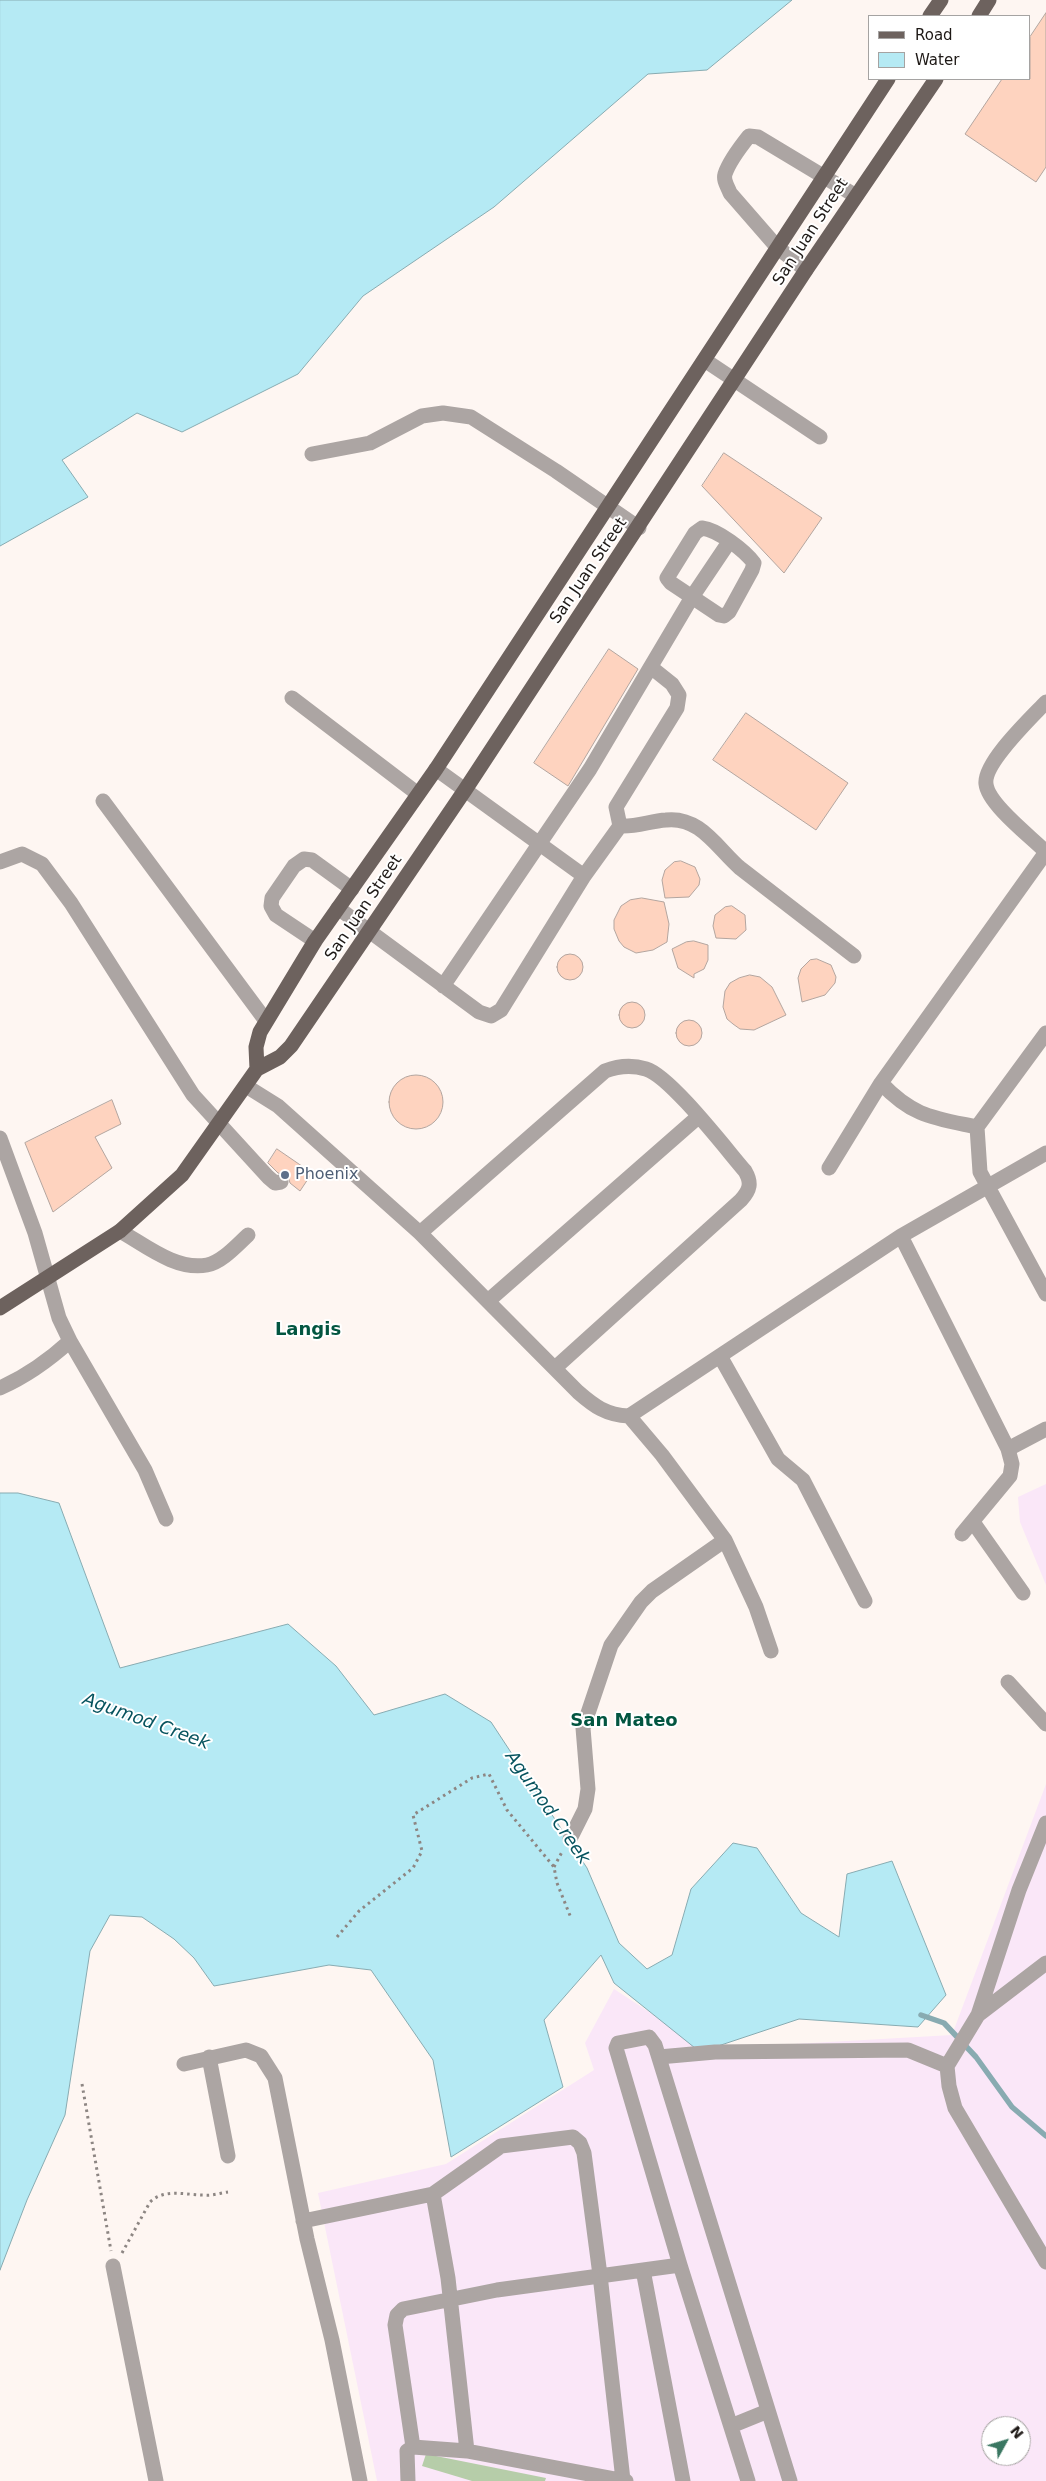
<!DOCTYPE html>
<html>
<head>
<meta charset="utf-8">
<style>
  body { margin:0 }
  #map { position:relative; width:1046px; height:2481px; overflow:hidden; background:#fef6f2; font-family:"DejaVu Sans",sans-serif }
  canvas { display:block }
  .legend { position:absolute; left:868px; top:15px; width:162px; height:65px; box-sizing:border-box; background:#fff; border:1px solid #a5a3a2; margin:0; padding:6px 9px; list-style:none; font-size:15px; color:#1e1916 }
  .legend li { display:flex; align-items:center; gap:10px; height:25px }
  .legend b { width:25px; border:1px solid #a5a3a2 }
  .north { position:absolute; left:981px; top:2416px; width:50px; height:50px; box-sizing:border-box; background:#fff; border:1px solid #a5a3a2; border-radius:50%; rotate:51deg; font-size:14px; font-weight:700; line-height:20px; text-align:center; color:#1e1916 }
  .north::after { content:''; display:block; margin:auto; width:18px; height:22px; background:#3a7762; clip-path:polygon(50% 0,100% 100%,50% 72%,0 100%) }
</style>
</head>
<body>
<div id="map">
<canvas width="1046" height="2481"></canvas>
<ul class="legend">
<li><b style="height:6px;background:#6d625e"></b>Road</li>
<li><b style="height:14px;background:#b5eaf4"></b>Water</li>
</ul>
<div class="north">N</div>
</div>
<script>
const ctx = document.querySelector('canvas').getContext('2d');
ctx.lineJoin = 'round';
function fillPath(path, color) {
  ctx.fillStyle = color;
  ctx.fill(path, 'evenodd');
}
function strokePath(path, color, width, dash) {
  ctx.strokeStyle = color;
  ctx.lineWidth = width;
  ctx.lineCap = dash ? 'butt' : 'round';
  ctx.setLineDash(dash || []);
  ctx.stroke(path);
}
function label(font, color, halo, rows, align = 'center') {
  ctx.font = font + ' "DejaVu Sans",sans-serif';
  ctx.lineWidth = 4;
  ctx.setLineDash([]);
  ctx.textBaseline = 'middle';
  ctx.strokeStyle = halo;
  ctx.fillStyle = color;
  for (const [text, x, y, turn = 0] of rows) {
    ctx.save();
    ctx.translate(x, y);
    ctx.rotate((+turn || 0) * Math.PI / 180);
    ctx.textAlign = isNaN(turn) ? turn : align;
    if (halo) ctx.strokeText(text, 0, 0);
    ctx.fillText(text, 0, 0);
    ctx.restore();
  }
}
fillPath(new Path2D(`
  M1046,1484v101l-26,-63 -2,-25z
  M1046,1784v697h-669l-59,-288 128,-29 148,-94 -9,-27 29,-54 92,60 246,-14zM991,2426h30v30h-30z`), '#fae7f8');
fillPath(new Path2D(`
  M426,2454l120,24 -1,3h-73l-50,-15z`), '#b6cda9');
const water = new Path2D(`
  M0,0h792l-85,70 -59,4 -154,133 -131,89 -65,78 -116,58 -45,-19 -75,47 26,37 -88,49z
  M0,1493h18l41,10 61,165 168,-44 48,42 38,49 71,-21 46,28 96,146 32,75 28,26 25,-14 19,-66 42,-46 24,5 44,65 38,24 8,-63 45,-13 54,134 -28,32 -119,-8 -99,33 -86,-69 -13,-28 -57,65 19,67 -112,70 -18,-97 -62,-90 -42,-5 -115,21 -20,-28 -20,-19 -32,-22 -32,-2 -20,36 -25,164 -38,85 -27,70z`);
fillPath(water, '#b5eaf4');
strokePath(water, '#88abb1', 1);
strokePath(new Path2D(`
  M921,2015l23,8 32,34 36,50 34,29`), '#88abb1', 5.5);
const building = new Path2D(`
  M1046,13v154l-10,15 -71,-48 37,-55h28v-42z
  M724,453l98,65 -38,55 -82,-87z
  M609,649l29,20 -70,117 -34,-23z
  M746,713l102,70 -32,47 -103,-70z
  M681,861l14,6 5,12 -1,6 -10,12 -24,1 -3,-18 3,-10 9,-8z
  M642,898l22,4 5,22 -2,18 -14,8 -17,3 -12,-6 -5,-6 -5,-12v-9l7,-14 9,-6z
  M732,906l13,9 1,15 -10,9 -20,-1 -3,-12 2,-11 10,-8z
  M694,941l14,4v15l-4,9 -10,5v4l-16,-10 -6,-19 14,-7z
  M557 967a13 13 0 1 1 26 0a13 13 0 1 1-26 0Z
  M817,959l14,6 5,12 -1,6 -10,12 -23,7 -4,-24 3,-9 9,-9z
  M750,975l10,2 12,10 14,28 -32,15 -14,-1 -7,-5 -6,-5 -4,-12 2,-16 5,-8 9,-5z
  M619 1015a13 13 0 1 1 26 0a13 13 0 1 1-26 0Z
  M676 1033a13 13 0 1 1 26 0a13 13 0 1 1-26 0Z
  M389 1102a27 27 0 1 1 54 0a27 27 0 1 1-54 0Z
  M112,1100l9,24 -26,13 17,31 -59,44 -28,-69z
  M277,1149l35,24 -12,18 -10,-8 -2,-7 -10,-3 -10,-10z`);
fillPath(building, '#fed3bf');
strokePath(building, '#b3a59f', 1);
strokePath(new Path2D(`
  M554,1867l8,-15
  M337,1937l22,-26 54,-43 9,-17 -9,-36 59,-37 17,-4 18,36 47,57 3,16 14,35
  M82,2084l29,167
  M122,2253l28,-51c15,-14 35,-7 54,-7 8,1 16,-2 24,-3`), '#8d8683', 3, [2.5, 4]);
strokePath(new Path2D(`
  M806,270l-29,-23 -47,-54c-2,-6 -7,-12 -5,-19 4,-12 16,-28 24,-38l9,1 98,59
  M706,361l114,76
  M312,454l58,-11 52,-27 21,-3 28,4 85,54 83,57
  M702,528c16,2 42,22 52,35l-2,7 -23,42 -5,4 -5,-1 -48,-32 -4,-5 28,-45z
  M292,698l126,96
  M1046,702c-14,15 -63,61 -60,82 2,20 45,53 60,68
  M436,769l148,107 36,-50 -4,-19 61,-99 2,-13 -7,-11 -20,-16
  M103,801l163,220
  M620,826c17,1 30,-5 46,-6 34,-4 51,28 74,48l114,88
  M0,862l22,-8 20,10 29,39 122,192 75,82 7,6 6,-1
  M338,908l141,104 12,4 10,-6 83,-134
  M315,941l-39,-26 -5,-9 1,-8 22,-32 10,-7 8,1 40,29
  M443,986l147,-217 102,-172 37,-55
  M1046,1033l-69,94 3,45 66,122
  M881,1083c32,34 53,35 96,44
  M246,1086l32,20 142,127 158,159c16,14 28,23 51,24l272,-180 145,-83
  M0,1138l35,95 24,85 11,23c-22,20 -43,35 -70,47
  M829,1168l52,-85 165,-231
  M120,1231c25,14 56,40 87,34 15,-3 29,-19 41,-30
  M420,1233l185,-162c13,-5 28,-6 41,-2 24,7 80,80 99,102 7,12 5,19 -4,29l-186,168
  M901,1236l107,213 4,15 -2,12 -48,58
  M488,1301l210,-184
  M70,1341l75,129 21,49
  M720,1356l58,103 25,21 62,121
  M629,1416l33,39 63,85 31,67 15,44
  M1008,1449l38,-20
  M973,1522l50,71
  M1008,1682l38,42
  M1046,1823l-27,67 -41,125 -31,51 2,20 6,22 91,154
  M570,1839l15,-30 3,-20 -5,-61 28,-83 30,-43 11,-11 73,-51
  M978,2015l68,-52
  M209,2057l19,99
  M659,2057l56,-5 193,-2 39,16
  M184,2064l62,-14 15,6 14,22 32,161 25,101 28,141
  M433,2194l15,84 19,173
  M303,2221l130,-27 68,-48 72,-9 7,6 4,10 16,122 23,205
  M113,2266l43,215
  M643,2270l40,211
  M731,2426l37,-15
  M413,2447l-18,-122 2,-10 6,-6 94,-19 183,-25
  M408,2481l-1,-30 6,-4 54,4 159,30
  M748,2481l-68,-216 -64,-217 2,-5 31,-6 6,8 135,436`), '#aca5a3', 15);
strokePath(new Path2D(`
  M930,16l11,-16
  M979,16l10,-16
  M257,1069l-1,-22 4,-15 55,-91 121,-172 452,-690
  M0,1308l120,-77 62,-56 75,-106 23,-12 11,-11 174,-256 341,-520 130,-191`), '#6d625e', 15);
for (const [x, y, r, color] of [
  [285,1175,5,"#5c6f8a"]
]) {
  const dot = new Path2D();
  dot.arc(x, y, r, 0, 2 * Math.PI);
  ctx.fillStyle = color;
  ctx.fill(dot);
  strokePath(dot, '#fff', 2);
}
label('16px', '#1e1916', '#fff', [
  ["San Juan Street",811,232,-57],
  ["San Juan Street",589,571,-56],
  ["San Juan Street",364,908,-56]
]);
label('16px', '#4e5e75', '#fff', [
  ["Phoenix",295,1175]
], 'left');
label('bold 18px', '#035641', '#fff', [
  ["Langis",308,1330],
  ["San Mateo",624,1721]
]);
label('italic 18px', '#06535e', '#fff', [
  ["Agumod Creek",146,1722,20],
  ["Agumod Creek",547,1808,55]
]);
</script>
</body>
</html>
